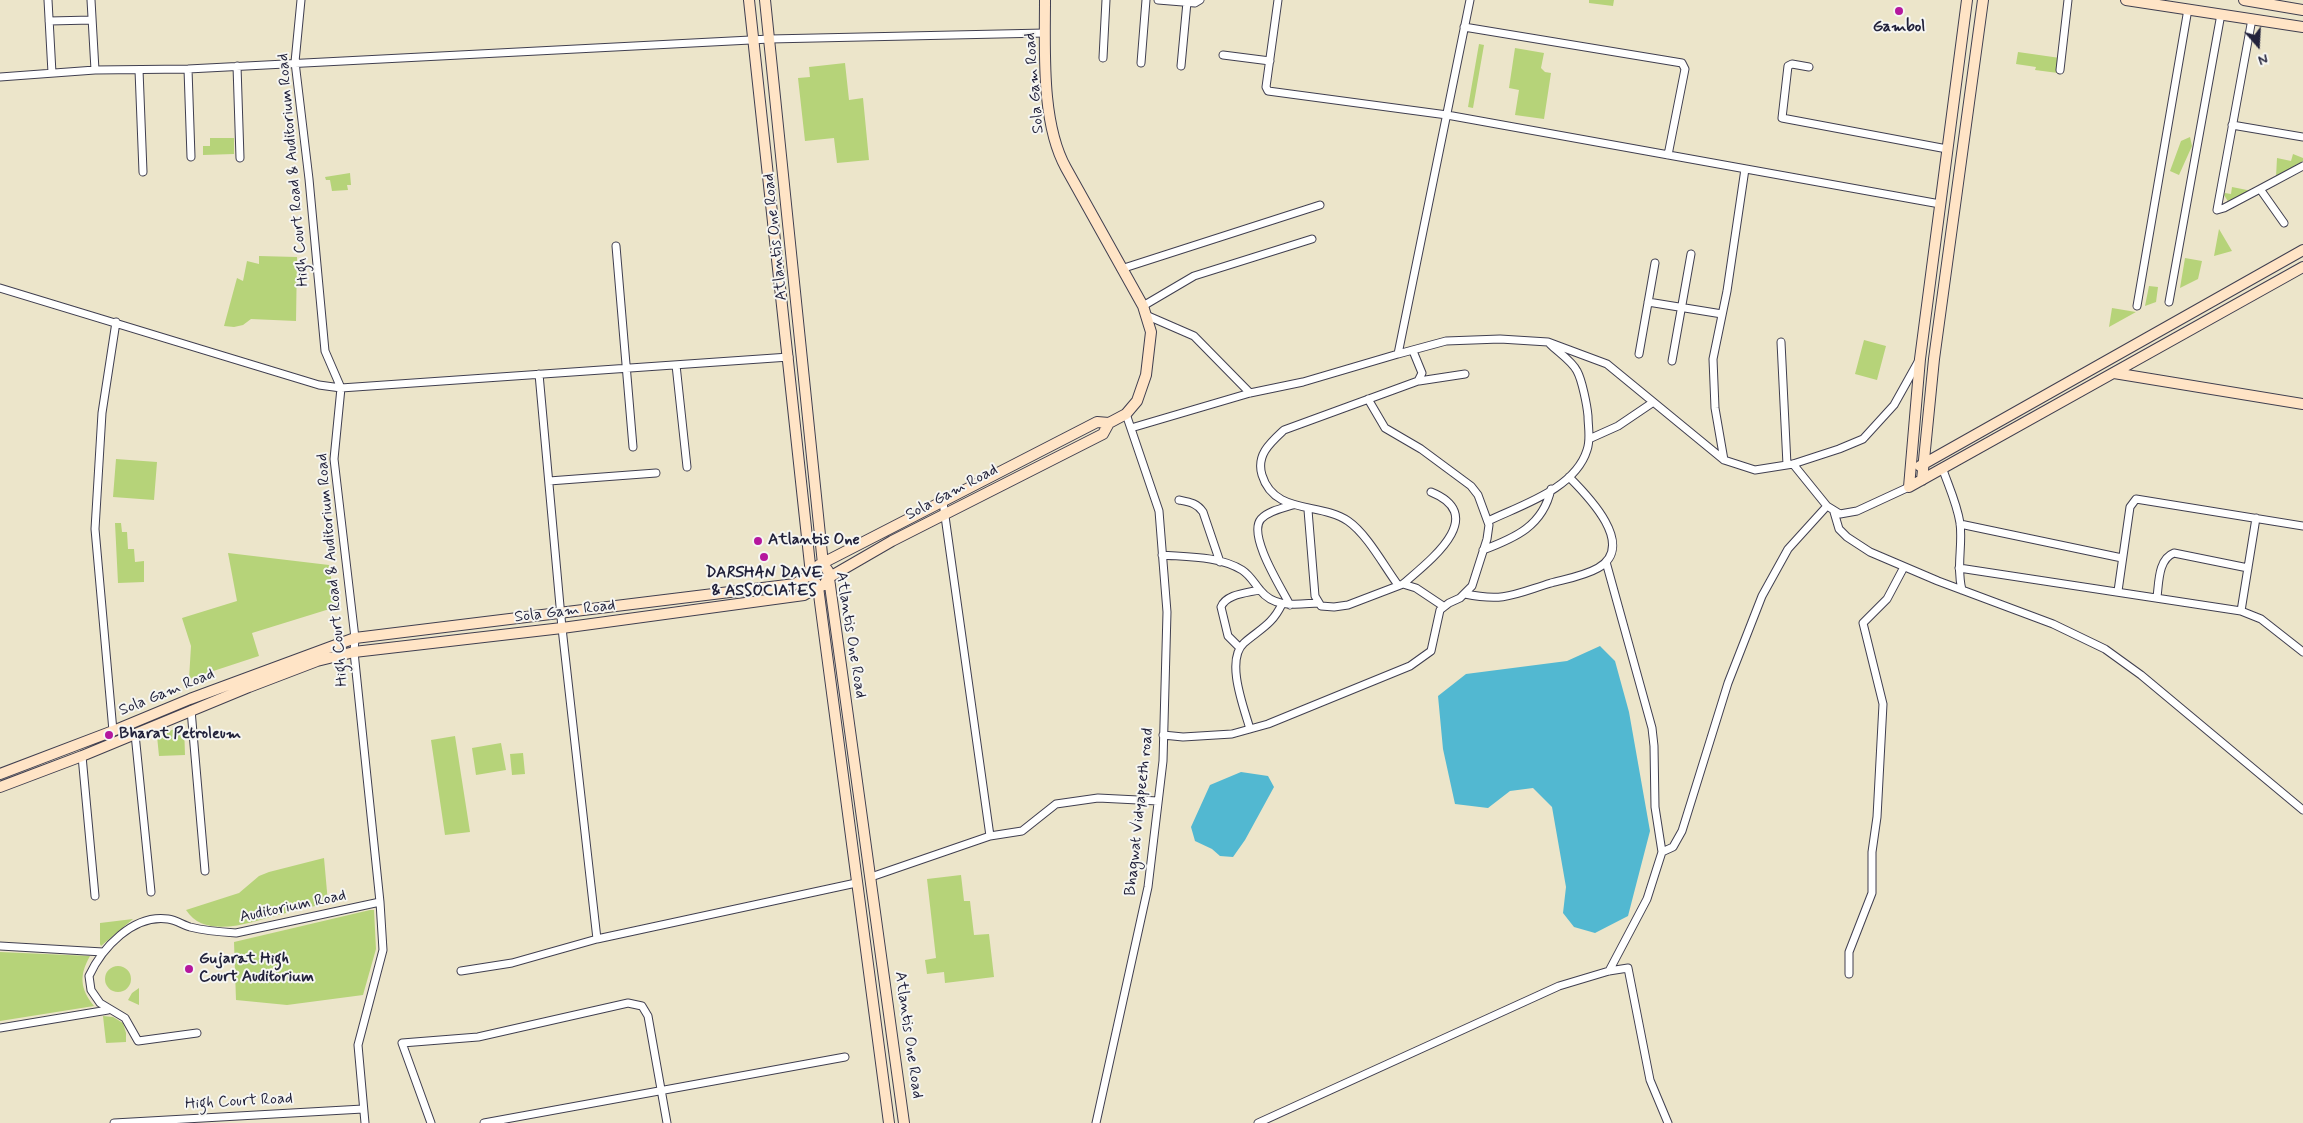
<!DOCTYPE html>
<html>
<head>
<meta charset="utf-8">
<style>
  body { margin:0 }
  #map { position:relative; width:2303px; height:1123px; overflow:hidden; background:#ece5ca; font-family:Mynerve,sans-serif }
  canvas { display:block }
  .north { position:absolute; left:2233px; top:20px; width:50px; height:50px; -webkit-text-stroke:4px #f6f6f2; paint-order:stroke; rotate:161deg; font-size:14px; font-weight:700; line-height:20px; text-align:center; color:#22223b }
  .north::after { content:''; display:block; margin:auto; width:18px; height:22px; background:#22223b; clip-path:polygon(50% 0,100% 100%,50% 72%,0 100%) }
</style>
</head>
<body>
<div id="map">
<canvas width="2303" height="1123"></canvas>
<div class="north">N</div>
</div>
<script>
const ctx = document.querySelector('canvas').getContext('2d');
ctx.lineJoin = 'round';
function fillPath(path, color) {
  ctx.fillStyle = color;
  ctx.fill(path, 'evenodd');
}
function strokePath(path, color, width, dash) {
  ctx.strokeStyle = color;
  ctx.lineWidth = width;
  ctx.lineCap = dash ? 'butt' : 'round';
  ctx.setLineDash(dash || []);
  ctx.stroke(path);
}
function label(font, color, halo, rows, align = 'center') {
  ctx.font = font + ' Mynerve,sans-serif';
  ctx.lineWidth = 4;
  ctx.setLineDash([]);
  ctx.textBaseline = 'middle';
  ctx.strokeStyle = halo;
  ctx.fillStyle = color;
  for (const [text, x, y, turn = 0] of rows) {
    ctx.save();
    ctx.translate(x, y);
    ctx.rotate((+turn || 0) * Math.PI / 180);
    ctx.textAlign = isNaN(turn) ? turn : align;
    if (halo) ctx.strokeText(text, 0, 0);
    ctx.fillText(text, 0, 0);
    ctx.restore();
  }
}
fillPath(new Path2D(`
  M1589,0h25l-1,6 -24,-3z
  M1479,44l5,1 -11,63 -5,-1z
  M1515,48l29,5 -3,15 4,4 6,1 -7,46 -29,-4 4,-25 -10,-2z
  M2018,52l42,6 -2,15 -23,-3 1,-3 -20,-3z
  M845,63l4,37 14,-2 6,62 -32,3 -3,-25 -29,3 -7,-63 12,-1 -1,-10z
  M2190,137l2,9 -13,29 -9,-4 11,-30z
  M210,138h24v16l-31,1v-9h7z
  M2293,154l10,4v3l-27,16 1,-19 14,3z
  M350,173l1,12h-4l1,5 -16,1 -2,-11h-4l-1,-3z
  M2232,187l20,4 -23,12 -5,-8 1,-2 6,1z
  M2219,229l13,22 -18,5z
  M259,256l38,1 -1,64 -45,-2 -8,6 -9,2 -10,-1 13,-48 6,3 4,-20 12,3z
  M2185,258l17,3 -4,18 -18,9z
  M2149,286l9,1 -2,15 -11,4z
  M2112,308l24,4 -27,15z
  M1864,340l22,6 -9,34 -22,-6z
  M116,459l41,3 -3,38 -41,-3z
  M115,523h6l1,9h5l1,17h6l1,13 9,-1v21l-26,1z
  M228,553l101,12 7,42 -84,26 7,23 -70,23 2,-33 -9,-28 55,-17z
  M184,725l1,30 -26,1 -2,-20z
  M455,736l15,96 -25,3 -14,-95z
  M501,743l5,27 -30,5 -4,-27z
  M523,753l2,21 -13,1 -2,-21z
  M324,858l4,45c-16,4 -31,7 -46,11 -28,7 -76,27 -96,-4l53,-17 20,-17 10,-4z
  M961,875l3,26h6l4,34 15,-1 5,43 -49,6 -1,-11 -17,2 -2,-14 11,-2 -9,-79z
  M370,910h4l2,39 -13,46 -76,10 -51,-5 -2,-58z
  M133,919l-32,27 -1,-2v-21z
  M0,952l90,4c-11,19 -10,33 4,50l-94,15z
  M105 979a13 13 0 1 1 26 0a13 13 0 1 1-26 0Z
  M139,988v17l-11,-5 4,-7z
  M103,1016l10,1 10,6 3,10v9l-20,1z`), '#b6d379');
fillPath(new Path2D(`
  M1600,646l15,15 14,51 21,119 -22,85 -33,17 -21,-6 -11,-14 3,-26 -14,-80 -19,-19 -23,3 -22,17 -33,-4 -12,-55 -5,-53 28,-22 101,-13z
  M1241,772l27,4 6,11 -29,53 -12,17 -13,-1 -8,-7 -17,-8 -4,-14 19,-42z`), '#52b8d1');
const street = new Path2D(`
  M48,0l4,73
  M91,0l4,70
  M301,0l-6,62 14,117 16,172 16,37 -7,71 21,179 -1,14 26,250 3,48 -25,95 7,78
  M1158,0l37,3 5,-3
  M1278,0l-12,87 2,4 179,24 493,89
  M2252,19l-35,191 7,-2 36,-19 24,34
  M49,21l43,-1
  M1464,27l218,36 3,6 -17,86
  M1223,55l47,6
  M1103,58l3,-58
  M1141,63l5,-63
  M237,66l3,92
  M1181,66l6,-64
  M1809,67l-17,-3 -4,2 -6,52 165,31
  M188,69l3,88
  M139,70l4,102
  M2060,70l8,-70
  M0,77l95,-7 93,-1 582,-30 275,-6
  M2232,125l71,12
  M2260,189l43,-23
  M616,246l17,201
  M1121,269l199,-64
  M0,288l319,97 22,3 448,-31
  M1648,302l74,12
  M2169,302l52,-288
  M1143,306l51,-30 118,-37
  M2137,306l51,-297
  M1148,316l46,20 56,57
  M1781,342l6,123
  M1398,354l48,-13 54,-2 48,3 59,22 117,96 31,10 38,-6 46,-15 24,-10 31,-34 24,-43
  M1639,354l16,-91
  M1672,361l19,-107
  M676,365l11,102
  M539,374l23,254 35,311
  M1419,381l46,-7
  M1131,428l119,-35 53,-11 95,-28 72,-354
  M1589,439l29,-13 34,-23
  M1724,460l-9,-52 -2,-49 14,-68 18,-122
  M1793,464l34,42 13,8 17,-3 52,-24
  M1943,470c6,17 14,34 17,53 3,22 -4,44 2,67
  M549,481l107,-8
  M1179,500c10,2 18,3 24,12l17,50
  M1308,510l7,86 6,10 13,1 14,-2 55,-21 13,4 27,18
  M1834,512l5,17 8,8 23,15 68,29 115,43 52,25 36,26 162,135
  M1488,521c33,-16 87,-32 99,-71 4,-11 1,-23 1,-34 -1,-11 -6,-36 -11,-45 -5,-10 -19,-19 -27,-27
  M1960,524l162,34
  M1483,550c32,-12 60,-24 68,-61
  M1162,555c26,2 57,1 80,15 8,5 12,13 18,20 15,19 37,14 58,13
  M1606,562l46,166 2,18 1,61 7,45 -15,47 -38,72
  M1959,568l282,43 20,8 42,33
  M1403,584c25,-22 87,-68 28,-92
  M1398,585c-14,-19 -31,-51 -50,-64 -28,-19 -74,-6 -86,-46 -6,-20 8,-32 22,-45l134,-49 4,-8 -9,-22
  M2118,591l12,-84 6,-8 167,27
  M1465,594c40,8 50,0 86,-11 15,-4 33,-7 47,-15 39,-22 -10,-72 -29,-91
  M2157,597c2,-14 1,-38 17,-44l74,15
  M1290,605c-8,-16 -43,-70 -29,-86 7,-8 22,-11 32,-14
  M2241,611l15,-93
  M1240,648l-12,-12 -7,-29c5,-13 26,-14 38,-17
  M191,710l14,161
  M1250,729c-6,-21 -25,-69 -6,-86 16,-14 28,-18 38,-39
  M113,731l-18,-202 7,-116 14,-91
  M135,734l16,158
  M1163,735l20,2 49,-3 36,-10 142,-58 21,-15 9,-41 9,-7 11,-5 12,-12 15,-47 2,-14 -11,-30 -7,-9 -50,-37 -36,-21 -17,-29
  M82,756l13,140
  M990,836l32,-5 34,-27 42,-6 60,3
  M1662,852l11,-5 9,-16 46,-148 34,-87 26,-47 39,-43
  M871,877l119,-41 -47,-334
  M0,946l103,6
  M461,971l51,-8 85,-24 259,-56
  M1849,974v-22l23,-59v-41l5,-35 6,-113 -20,-81 24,-24 17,-32
  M0,1028l108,-18
  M197,1033l-59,8 -13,-23 -25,-15 -9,-13 -2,-14c13,-28 44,-62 79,-57 8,1 15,6 22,8 16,4 30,5 46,6l144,-31
  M114,1123l249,-14
  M431,1123l-29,-80 76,-6 150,-34 14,3 6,10 19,107
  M484,1123l361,-66
  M1096,1123l52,-236 15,-126 4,-149 -8,-101 -33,-97
  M1258,1123l301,-137 50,-15 19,-3 22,112 18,43`);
const secondary = new Path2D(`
  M749,0l62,574 7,13 71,536
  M765,0l58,564 5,7 76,552
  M1967,0l-47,359 -11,128 394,-220
  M2126,0l177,27
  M2244,0l59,10
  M2114,373l189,31
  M1920,466l383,-216
  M1922,480l12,-121 49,-359
  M0,774l113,-43 77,-32 165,-61 440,-54 16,-10 8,-9 278,-143 12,1
  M0,787l82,-31 167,-69 68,-26 37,-9 208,-24 242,-33 14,-8 6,-2 4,-7 64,-37 211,-107 6,-11 17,-9 11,-13 9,-26 5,-43 -8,-26 -77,-138c-25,-45 -21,-117 -21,-168`);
strokePath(street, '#403f50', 9);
strokePath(secondary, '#403f50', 12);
strokePath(street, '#fff', 7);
strokePath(secondary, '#ffe4c6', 10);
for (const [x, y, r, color] of [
  [1899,11,5,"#b5179e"],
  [758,541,5,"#b5179e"],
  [764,557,5,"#b5179e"],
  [109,735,5,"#b5179e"],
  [189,969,5,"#b5179e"]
]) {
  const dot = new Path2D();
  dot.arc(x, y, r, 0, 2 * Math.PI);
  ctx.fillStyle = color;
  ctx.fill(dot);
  strokePath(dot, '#f6f6f2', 2);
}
label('bold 16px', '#22223b', '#f6f6f2', [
  ["Gambol",1899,28,"center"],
  ["Atlantis One",768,541],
  ["DARSHAN DAVE",764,574,"center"],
  ["& ASSOCIATES",764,592,"center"],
  ["Bharat Petroleum",119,735],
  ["Gujarat High",199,960],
  ["Court Auditorium",199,978]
], 'left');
label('16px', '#22223b', '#f6f6f2', [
  ["Sola Gam Road",1035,83,-95],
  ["High Court Road & Auditorium Road",294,170,-95],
  ["Atlantis One Road",776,237,-96],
  ["Sola Gam Road",952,493,-28],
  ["High Court Road & Auditorium Road",333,570,-95],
  ["Sola Gam Road",565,612,-7],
  ["Atlantis One Road",850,635,81],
  ["Sola Gam Road",167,693,-22],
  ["Bhagwat Vidyapeeth road",1140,812,-84],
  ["Auditorium Road",293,907,-12],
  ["Atlantis One Road",908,1035,82],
  ["High Court Road",239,1102,-3]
]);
</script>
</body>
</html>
